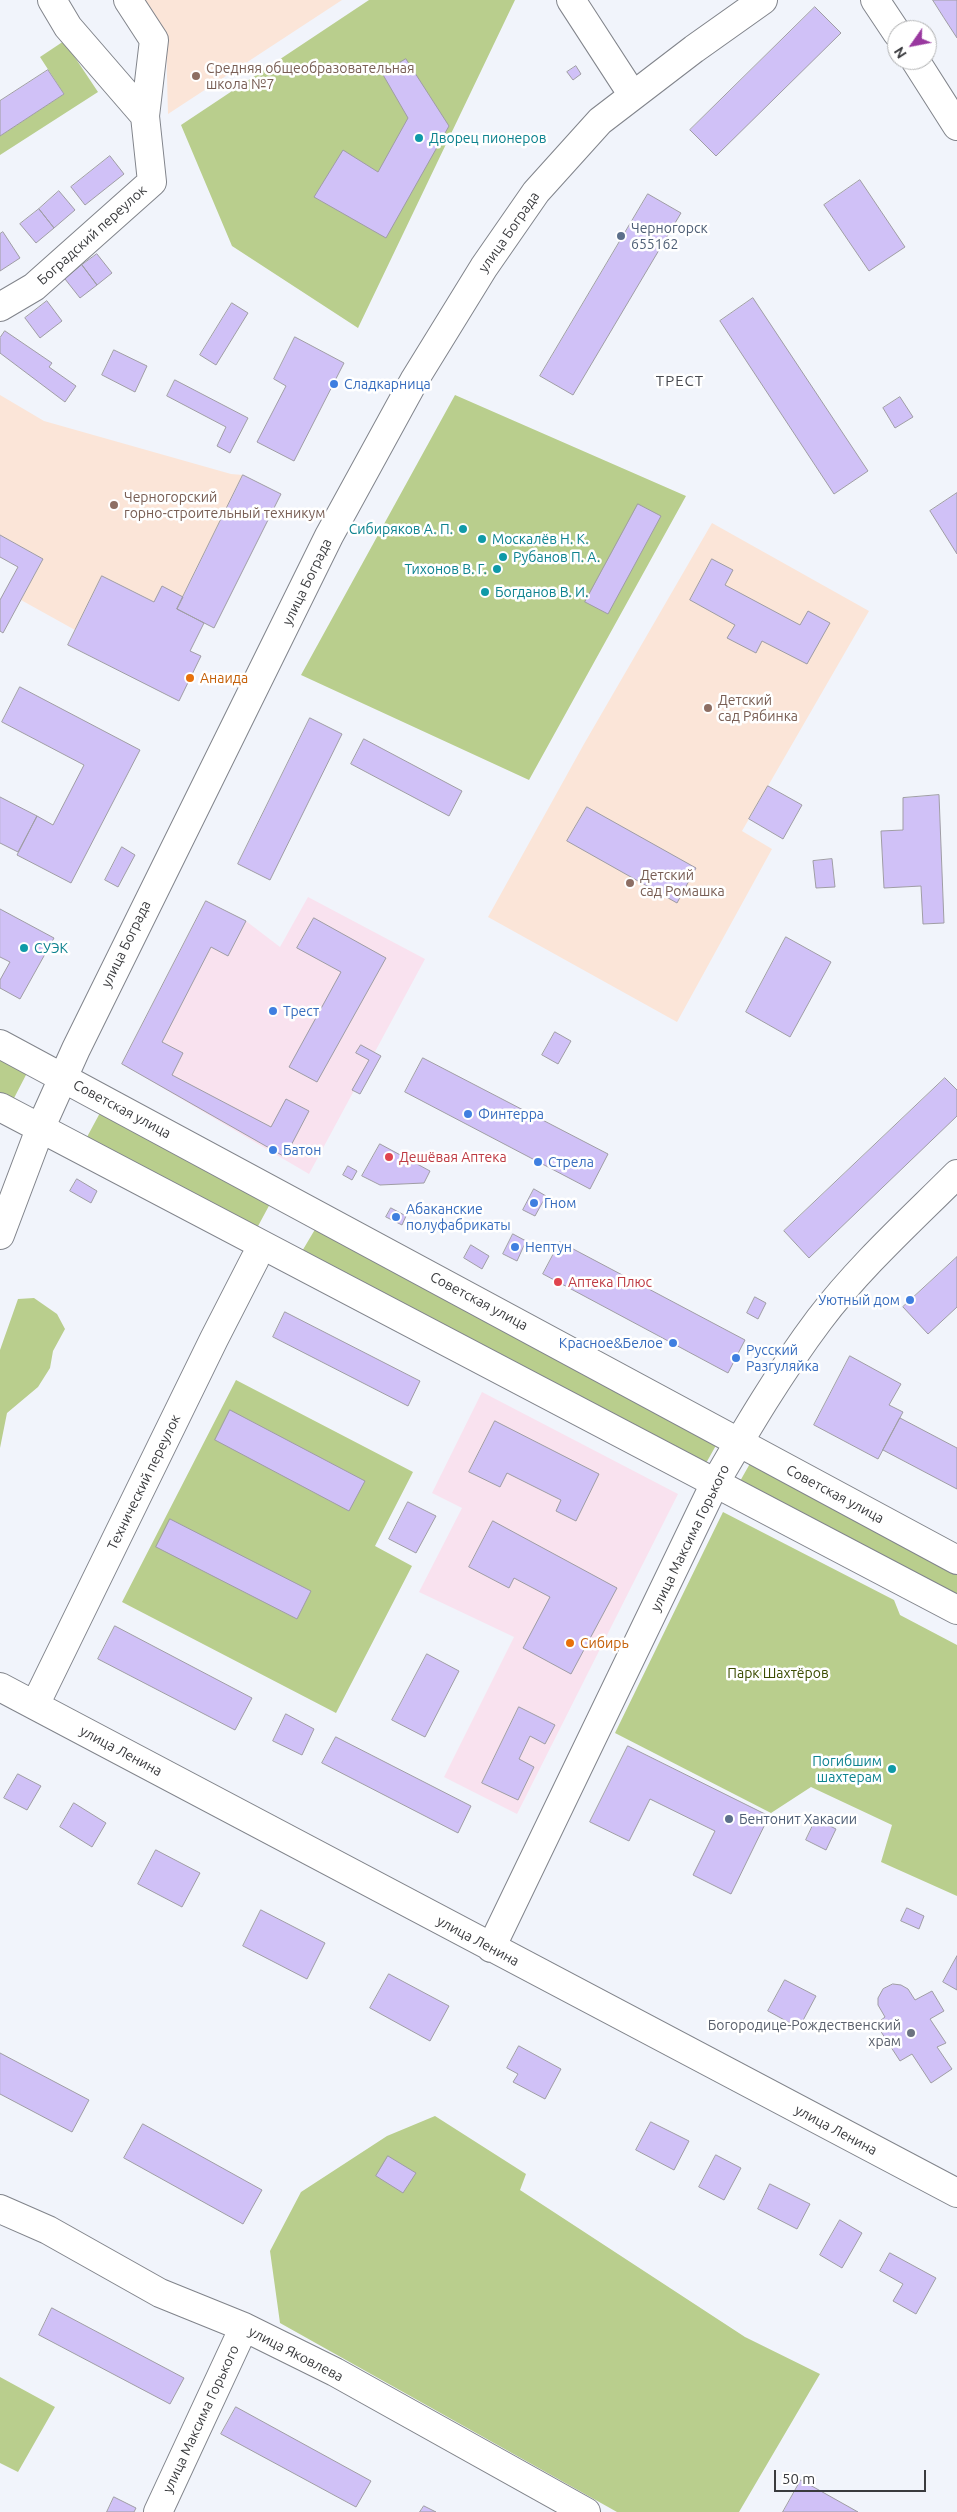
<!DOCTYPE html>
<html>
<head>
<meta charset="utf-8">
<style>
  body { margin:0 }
  #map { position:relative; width:957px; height:2512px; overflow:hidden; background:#f1f4fb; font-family:Ubuntu,sans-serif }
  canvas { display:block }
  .north { position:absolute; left:887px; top:20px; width:50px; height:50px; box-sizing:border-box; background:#fff; border:1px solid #b0b1b2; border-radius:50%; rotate:237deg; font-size:14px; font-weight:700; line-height:20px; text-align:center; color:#3a3b3e }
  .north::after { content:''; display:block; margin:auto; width:18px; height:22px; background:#99389f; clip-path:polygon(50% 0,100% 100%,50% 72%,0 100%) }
  .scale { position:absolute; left:774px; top:2470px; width:152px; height:22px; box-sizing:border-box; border:2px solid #3a3b3e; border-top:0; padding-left:6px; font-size:15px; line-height:18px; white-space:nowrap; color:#3a3b3e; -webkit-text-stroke:4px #fff; paint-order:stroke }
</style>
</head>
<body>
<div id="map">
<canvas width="957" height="2512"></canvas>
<div class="north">N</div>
<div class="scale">50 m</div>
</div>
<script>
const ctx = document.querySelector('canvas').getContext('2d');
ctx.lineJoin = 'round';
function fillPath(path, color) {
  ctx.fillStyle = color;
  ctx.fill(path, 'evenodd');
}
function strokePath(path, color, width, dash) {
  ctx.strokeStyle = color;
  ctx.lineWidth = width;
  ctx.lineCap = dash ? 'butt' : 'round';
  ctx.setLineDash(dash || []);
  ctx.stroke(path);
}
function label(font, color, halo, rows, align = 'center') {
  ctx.font = font + ' Ubuntu,sans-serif';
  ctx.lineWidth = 5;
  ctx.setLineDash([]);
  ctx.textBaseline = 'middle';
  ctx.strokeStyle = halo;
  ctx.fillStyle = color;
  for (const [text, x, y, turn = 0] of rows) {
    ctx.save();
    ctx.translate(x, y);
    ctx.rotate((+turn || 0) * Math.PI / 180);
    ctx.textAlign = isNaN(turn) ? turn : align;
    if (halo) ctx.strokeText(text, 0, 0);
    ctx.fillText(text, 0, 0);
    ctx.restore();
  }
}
fillPath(new Path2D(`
  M308,897l117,62 -116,215 -187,-110 84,-163 40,20 34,26z
  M482,1392l196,102 -161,320 -73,-37 70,-140 -95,-45 43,-84 -30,-15z`), '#f9e2ef');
fillPath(new Path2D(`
  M142,0h200l-174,114 -2,-75z
  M0,395l44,26 187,53 12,1 -60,122 -29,5 -52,-25 -27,53 -54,-30 22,-41 -43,-24z
  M712,523l157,88 -127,220 30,18 -95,173 -189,-105 96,-173z`), '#fbe5d8');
fillPath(new Path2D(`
  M369,0h146l-157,328 -126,-82 -51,-121z
  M64,41l34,51 -98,63v-19l64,-42 -24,-37z
  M455,395l231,101 -157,284 -228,-105z
  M0,1058l27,15 -15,29 -12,-7z
  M101,1111l170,91 -14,26 -170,-91z
  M317,1226l402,214 -14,25 -404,-212z
  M34,1298l23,16 8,15 -12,22 -3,17 -12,19 -31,26 -7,35v-98l18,-51z
  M236,1380l177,92 -38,74 37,20 -76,147 -214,-111z
  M752,1460l205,111v26l-218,-114z
  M723,1512l171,88 6,15 57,30v251l-76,-34 11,-37 -81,-38 -40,26 -156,-80z
  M435,2116l91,58 -6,16 225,147 75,37 -81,138h-122l-337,-189 -10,-72 31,-59 86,-56z
  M0,2377l55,30 -37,65 -18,-9z`), '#b9ce8d');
const building = new Path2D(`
  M933,0h24v38l-13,-20z
  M815,7l26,26 -125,123 -26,-26z
  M406,59l43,67 -63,112 -72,-41 29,-47 35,22 30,-54 -26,-45z
  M576,66l5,8 -8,6 -6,-8z
  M48,70l16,24 -64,42v-35z
  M110,156l14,18 -39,31 -14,-18z
  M860,180l45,67 -36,24 -45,-66z
  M59,191l16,19 -21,18 -15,-19z
  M648,194l33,19 -108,182 -33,-19z
  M39,209l15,19 -18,15 -16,-19z
  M3,232l17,26 -20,13v-37z
  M97,254l15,19 -15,12 -15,-20z
  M82,265l15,20 -17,13 -15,-19z
  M753,298l115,173 -34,23 -114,-173z
  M47,301l15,20 -22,17 -15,-20z
  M232,303l16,10 -32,52 -16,-10z
  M5,331l47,32 -3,4 27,19 -11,16 -65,-49v-15z
  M295,337l49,26 -50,98 -37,-19 29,-56 -12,-7z
  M114,350l33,16 -12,26 -33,-17z
  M175,380l73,38 -18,35 -13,-7 9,-19 -59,-31z
  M900,397l13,20 -18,11 -12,-20z
  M243,475l38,19 -67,134 -37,-19z
  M957,493v61l-27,-43z
  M638,504l23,12 -53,98 -23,-12z
  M0,535l43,24 -40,74 -3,-2v-31l18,-33 -18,-10z
  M712,559l21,11 -8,15 75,40 8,-14 22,12 -23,41 -45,-23 -6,12 -29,-15 8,-13 -45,-25z
  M102,576l52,26 8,-16 21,11 -6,12 27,14 -14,28 11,5 -22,45 -111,-56z
  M20,687l120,63 -69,133 -54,-28 20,-39 16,9 31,-60 -82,-43z
  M310,718l32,16 -72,146 -32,-16z
  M364,739l98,52 -13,25 -98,-52z
  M768,786l34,19 -19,34 -34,-20z
  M939,795l5,128 -21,1 -2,-38 -37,2 -3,-57 22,-1v-32z
  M0,797l37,19 -19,36 -18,-9z
  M587,807l109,61 -19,35 -110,-62z
  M122,847l13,8 -17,32 -13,-7z
  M832,859l3,28 -19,1 -3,-27z
  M206,901l40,20 -18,35 -17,-9 -49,95 21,11 -11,22 99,52 15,-28 23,12 -24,46 -163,-93z
  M0,909l54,29 -34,61 -20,-11v-8l10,-18 -10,-5z
  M314,918l72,40 -69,124 -28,-15 52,-95 -44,-24z
  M786,937l45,25 -41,75 -44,-25z
  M555,1032l16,9 -13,23 -16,-9z
  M361,1045l20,11 -21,38 -8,-4 17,-30 -13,-7z
  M423,1058l185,96 -18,35 -185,-97z
  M945,1078l12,12v26l-148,142 -25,-27z
  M380,1144l50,27 -6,12 -44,2 -18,-9z
  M348,1166l9,5 -5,9 -9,-5z
  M77,1179l20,12 -6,12 -21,-12z
  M534,1189l12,7 -11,20 -12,-6z
  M391,1208l15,8 -4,9 -16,-8z
  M513,1234l13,7 -9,20 -14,-7z
  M560,1242l185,98 -17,33 -185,-99z
  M471,1245l18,11 -7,13 -18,-11z
  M957,1257v50l-29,27 -25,-27z
  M755,1297l11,6 -8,16 -11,-6z
  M285,1312l135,69 -12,25 -135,-69z
  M850,1356l51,28 -12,21 14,7 -25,47 -64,-34z
  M230,1410l135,71 -16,30 -134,-71z
  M900,1418l57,30v41l-74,-39z
  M495,1421l104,53 -23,47 -20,-10 5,-11 -54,-27 -7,14 -31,-15z
  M408,1502l28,14 -20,37 -27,-14z
  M170,1519l141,72 -14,28 -141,-72z
  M493,1521l124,67 -46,86 -48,-26 27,-51 -36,-19 -5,10 -40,-21z
  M115,1626l137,72 -17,32 -137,-71z
  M427,1654l32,17 -34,66 -33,-17z
  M519,1707l36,18 -10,19 -15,-8 -11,23 15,8 -16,33 -36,-17z
  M286,1714l28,15 -12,26 -29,-14z
  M336,1737l135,69 -13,27 -136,-70z
  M628,1746l141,70 -38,78 -38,-19 22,-44 -65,-32 -21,42 -39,-19z
  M18,1774l23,12 -14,24 -23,-12z
  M74,1803l32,20 -14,24 -32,-20z
  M816,1819l20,10 -10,21 -20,-10z
  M156,1850l44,23 -18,34 -44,-23z
  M907,1908l17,8 -5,13 -18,-8z
  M261,1910l64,33 -18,36 -64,-33z
  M957,1956v34l-14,-8z
  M389,1974l60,32 -19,35 -60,-33z
  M785,1980l31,16 -17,32 -31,-17z
  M893,1984l8,1 7,4 7,11 17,-9 12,20 -14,8 16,24 -9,4 15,22 -21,14 -19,-29 -12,7 -24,-37 9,-7 -7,-12v-7l5,-9z
  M519,2046l42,23 -16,30 -32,-17 5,-8 -11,-6z
  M0,2053l89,47 -17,32 -72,-38z
  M651,2122l38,19 -15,29 -38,-20z
  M143,2124l119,66 -19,34 -119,-66z
  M716,2155l25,13 -17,32 -25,-13z
  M388,2156l28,17 -13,20 -27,-17z
  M770,2184l40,20 -13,25 -39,-20z
  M840,2220l22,13 -20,35 -22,-13z
  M890,2253l46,25 -20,36 -23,-13 10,-17 -23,-13z
  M52,2308l132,70 -14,26 -131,-69z
  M236,2407l135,74 -15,26 -135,-73z
  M801,2480l57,32h-75z
  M114,2497l22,11 -2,4h-27z
  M424,2506l12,6h-16z`);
fillPath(building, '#d0c1f7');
strokePath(building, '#9f9da4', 1);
const minor = new Path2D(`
  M52,0l16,27 77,89
  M571,0l61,94
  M0,307l34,-20 118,-105 -7,-66 9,-76 -26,-40
  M0,1687l957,506
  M35,1705l179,-366 41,-80
  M491,1948l224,-465c32,-55 65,-111 104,-163 40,-53 91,-99 138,-146
  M0,2209l48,21 112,63 84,34 91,45 251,140
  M158,2512l86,-185`);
const major = new Path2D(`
  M875,0l22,33
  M915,60l42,66
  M0,1044l957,516
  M0,1107l957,503
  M0,1235l40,-106 36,-80 253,-513 86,-157 69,-112 52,-75 64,-71 94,-72 69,-49`);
strokePath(minor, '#81848b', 30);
strokePath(major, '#81848b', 30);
strokePath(minor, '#fff', 28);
strokePath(major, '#fff', 28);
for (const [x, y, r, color] of [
  [196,76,5,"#8d6e63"],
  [419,138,5,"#0f9aa8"],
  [621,236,5,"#5c6f8a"],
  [334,384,5,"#3f7fe0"],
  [114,505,5,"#8d6e63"],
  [463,529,5,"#0f9aa8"],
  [482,539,5,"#0f9aa8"],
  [503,557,5,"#0f9aa8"],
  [497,569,5,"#0f9aa8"],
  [485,592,5,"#0f9aa8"],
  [190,678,5,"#e8710a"],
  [708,708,5,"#8d6e63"],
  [630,883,5,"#8d6e63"],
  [24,948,5,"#0f9aa8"],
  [273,1011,5,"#3f7fe0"],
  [468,1114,5,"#3f7fe0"],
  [273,1150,5,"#3f7fe0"],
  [389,1157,5,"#e0444e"],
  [538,1162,5,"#3f7fe0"],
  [534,1203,5,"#3f7fe0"],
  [396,1217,5,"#3f7fe0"],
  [515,1247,5,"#3f7fe0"],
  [558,1282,5,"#e0444e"],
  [910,1300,5,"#3f7fe0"],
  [673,1343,5,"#3f7fe0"],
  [736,1358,5,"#3f7fe0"],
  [570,1643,5,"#e8710a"],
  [892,1769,5,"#0f9aa8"],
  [729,1819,5,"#5c6f8a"],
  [911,2033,5,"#6b7280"]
]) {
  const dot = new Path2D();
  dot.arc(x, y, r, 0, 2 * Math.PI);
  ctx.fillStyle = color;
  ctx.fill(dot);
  strokePath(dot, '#fff', 2);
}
label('14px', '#785e54', '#fff', [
  ["Средняя общеобразовательная",206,68],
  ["школа №7",206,84],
  ["Черногорский",124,497],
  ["горно-строительный техникум",124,513],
  ["Детский",718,700],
  ["сад Рябинка",718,716],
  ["Детский",640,875],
  ["сад Ромашка",640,891]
], 'left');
label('14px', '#0d838f', '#fff', [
  ["Дворец пионеров",429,138],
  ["Сибиряков А. П.",453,529,"right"],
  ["Москалёв Н. К.",492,539],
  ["Рубанов П. А.",513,557],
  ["Тихонов В. Г.",487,569,"right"],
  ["Богданов В. И.",495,592],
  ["СУЭК",34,948],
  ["Погибшим",882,1761,"right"],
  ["шахтерам",882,1777,"right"]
], 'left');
label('14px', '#4e5e75', '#fff', [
  ["Черногорск",631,228],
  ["655162",631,244],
  ["Бентонит Хакасии",739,1819]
], 'left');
label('14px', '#3a3b3e', '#fff', [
  ["улица Бограда",509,232,-55],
  ["Боградский переулок",92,235,-42],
  ["улица Бограда",307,582,-64],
  ["улица Бограда",126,944,-64],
  ["Советская улица",122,1109,28],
  ["Советская улица",479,1301,28],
  ["Технический переулок",144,1482,-64],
  ["Советская улица",835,1494,28],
  ["улица Максима Горького",690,1538,-64],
  ["улица Ленина",121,1751,28],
  ["улица Ленина",478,1941,28],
  ["улица Ленина",836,2130,28],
  ["улица Яковлева",296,2354,27],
  ["улица Максима Горького",201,2419,-65]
]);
label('14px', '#366cbe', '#fff', [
  ["Сладкарница",344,384],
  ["Трест",283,1011],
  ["Финтерра",478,1114],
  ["Батон",283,1150],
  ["Стрела",548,1162],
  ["Гном",544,1203],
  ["Абаканские",406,1209],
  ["полуфабрикаты",406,1225],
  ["Нептун",525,1247],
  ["Уютный дом",900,1300,"right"],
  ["Красное&Белое",663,1343,"right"],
  ["Русский",746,1350],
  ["Разгуляйка",746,1366]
], 'left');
label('14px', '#c56008', '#fff', [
  ["Анаида",200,678],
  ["Сибирь",580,1643]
], 'left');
label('14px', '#be3a42', '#fff', [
  ["Дешёвая Аптека",399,1157],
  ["Аптека Плюс",568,1282]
], 'left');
label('14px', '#3b4c01', '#fff', [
  ["Парк Шахтёров",778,1673]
]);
label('14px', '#5b616d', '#fff', [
  ["Богородице-Рождественский",901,2025],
  ["храм",901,2041]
], 'right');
ctx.letterSpacing = '1px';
label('15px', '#46484e', '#fff', [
  ["ТРЕСТ",680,381]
]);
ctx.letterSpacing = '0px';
</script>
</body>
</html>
